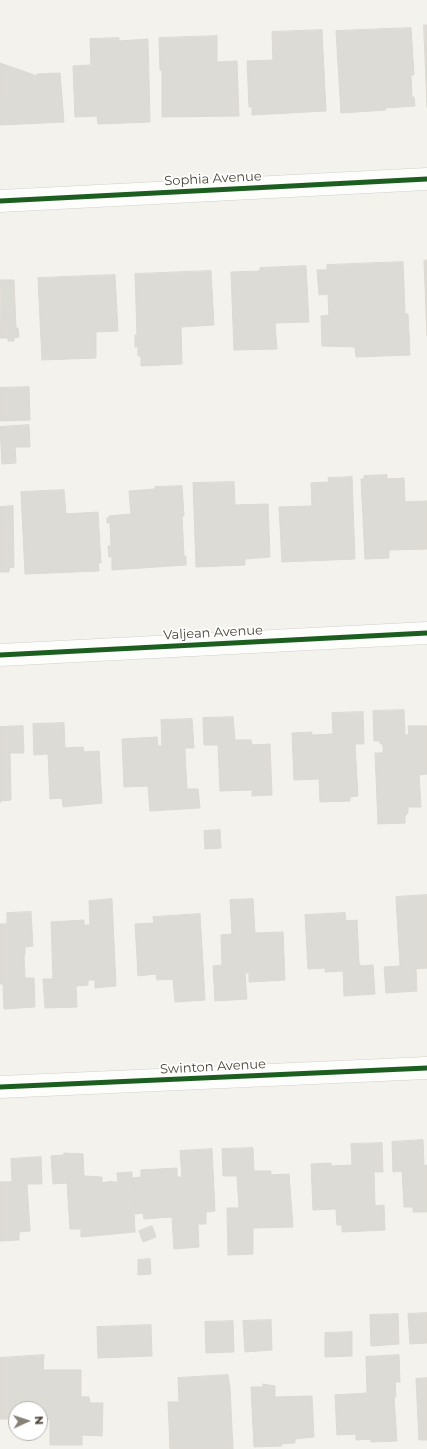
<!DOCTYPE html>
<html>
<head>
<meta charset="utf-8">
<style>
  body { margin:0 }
  #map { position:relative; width:427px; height:1449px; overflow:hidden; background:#f3f2ed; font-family:Montserrat,sans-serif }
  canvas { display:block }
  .north { position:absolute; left:8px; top:1401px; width:40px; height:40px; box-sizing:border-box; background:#fff; border:1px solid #b7b4af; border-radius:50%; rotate:87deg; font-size:11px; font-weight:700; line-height:16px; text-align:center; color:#4c4437 }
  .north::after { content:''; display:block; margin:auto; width:14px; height:18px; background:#868177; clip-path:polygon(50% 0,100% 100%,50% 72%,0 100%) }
</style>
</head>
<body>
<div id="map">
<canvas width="427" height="1449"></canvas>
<div class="north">N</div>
</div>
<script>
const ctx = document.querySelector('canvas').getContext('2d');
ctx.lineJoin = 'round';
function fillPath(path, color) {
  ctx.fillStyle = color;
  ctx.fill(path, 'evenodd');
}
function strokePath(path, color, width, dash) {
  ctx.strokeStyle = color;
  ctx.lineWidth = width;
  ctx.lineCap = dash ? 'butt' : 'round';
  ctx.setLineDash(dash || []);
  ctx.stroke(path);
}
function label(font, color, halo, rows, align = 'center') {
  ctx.font = font + ' Montserrat,sans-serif';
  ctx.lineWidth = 3.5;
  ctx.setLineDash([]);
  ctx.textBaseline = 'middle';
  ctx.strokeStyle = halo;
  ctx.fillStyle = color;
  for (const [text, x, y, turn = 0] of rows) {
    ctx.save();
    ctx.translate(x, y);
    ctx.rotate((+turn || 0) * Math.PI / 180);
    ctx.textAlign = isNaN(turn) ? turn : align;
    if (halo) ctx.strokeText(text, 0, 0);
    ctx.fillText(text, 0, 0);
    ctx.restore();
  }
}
const building = new Path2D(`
  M424,25h3v82z
  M411,28l3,47h-3l1,22h2l1,9 -30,2 1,2 -45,3 -5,-82z
  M322,30l4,81 -74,4v-8h-3l-2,-46 26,-1 -1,-28z
  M217,36v26l20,-1 2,55 -77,1v-47h-2l-1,-32z
  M119,38v3l29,-2 2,83 -52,2 -1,-8 -22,1 -2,-51 18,-1 -1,-26z
  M0,63l37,13v-2l23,-1 4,49 -64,3z
  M427,260v76l-3,-75z
  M403,262l2,52h3l2,41 -54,2 -1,-10 -33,-1 -1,-30 8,-1 -1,-21 -9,1 -2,-25h10v-5z
  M306,266l3,56 -34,1 2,26 -43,1 -3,-78 29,-1v-3z
  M211,271l3,54 -33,2 1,37 -41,2v-10h-3v-9h-3v-12h2l-2,-61z
  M115,275l3,56 -22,1v26l-54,2 -4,-82z
  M0,280h14l2,48h2l1,9 -5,1v3h-6v-3h-7z
  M29,387l1,33 -30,1v-33z
  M29,425l1,22h-15l1,16 -14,1 -2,-37z
  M387,475v4l17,-1 1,24 22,-1v48l-38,1v8l-24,1 -4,-80h3v-3z
  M352,477l3,82 -73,3 -3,-55 33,-1 -1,-23 18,-1 -1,-4z
  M234,482l1,23 33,-1 2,53 -25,2v6l-49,2 -3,-84z
  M182,486l2,30h-2l2,40h2v9l-74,5v-13h-3l-1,-11h3l-1,-23h-3v-5h2v-2l22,-2 -2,-23 26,-2v-2z
  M64,490l2,24 32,-2 3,51h-3l1,8 -74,3 -4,-82z
  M13,506l1,61 -5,1v4h-9v-65z
  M404,710l1,25h4l-1,-9h19v48l-8,1 2,32h-13v6l-3,3v7l-27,1 -3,-71h8v-9h-3v-3h-6l-1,-30z
  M363,712l1,32h-9l3,52 -8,1v4l-30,1 -1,-23 -25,1 -2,-47 20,-1v3l21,-1 -1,-21z
  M233,717l2,23h16l1,5 18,-1 2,51 -20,1v-6l-32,1 -2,-46h-14l-1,-27z
  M192,719l2,29h-9v3l2,38h11l2,19 -50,3 -2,-25 -24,1 -2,-48 35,-2 1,9h4l-1,-26z
  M64,723l1,25 18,-1 1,5 15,-1 3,52 -39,4 -1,-9 -12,1 -2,-45 -14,1 -1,-31z
  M23,726l1,27h-14l1,47 -11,1v2v-76z
  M220,830l1,18 -16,1 -1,-18z
  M427,895v73l-11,1 1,22 -31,2 -2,-26 16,-1 -4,-69z
  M112,899l4,87 -21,2v-8h-7v5l-12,1 1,21 -32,1 -2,-29h10l-2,-57 33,-2v5h6l-1,-24z
  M253,899l2,34 28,-1 2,48 -36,2v-9h-4l2,26 -32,2 -2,-35 9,-1 -1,-30 11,-1 -2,-34z
  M31,912l2,34 -8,1v8h-1l1,23h9l1,29 -31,2 -1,-25h-3v-60h7v-11z
  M345,913l1,8 11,-1 2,43 2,3 12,-1 2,29 -31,2 -1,-25 -18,1v-4l-17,1 -3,-54z
  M200,914l5,86 -30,2 -2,-23 -16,1 -1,-6 -18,2 -3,-52 19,-1 -1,-6z
  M423,1140l1,26 3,-1v47h-14v-5h-9l-2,-36 -9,1 -1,-30z
  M382,1143l1,29h-9l1,34 9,-1 1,25 -43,2v-7h-5l-1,-16 -23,1 -2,-46 20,-1v3l21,-1 -1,-21z
  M253,1148l1,23h17v4l18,-1 4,53 -40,1v26l-25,1 -1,-47h12l-2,-32h-14l-1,-27z
  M212,1149l3,62 -9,1v12h-8l1,23 -25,2 -2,-32 -28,2 -1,-6 -8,1 -2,-36 8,-1v-7l36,-2v9h5l-2,-26z
  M64,1153l19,1 1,22 18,1v6l10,-2v1h6l-1,-9 15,-1 3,60 -54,5v-8h-11l-3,-46 -14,1 -2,-28 13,-1z
  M41,1157l1,27h-15l3,47 -11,1v8l-19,1v-59h12l-1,-23z
  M152,1226l4,11 -13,5 -4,-11z
  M150,1259l1,15 -13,1v-15z
  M427,1313v30l-17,1 -2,-30z
  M398,1314l1,30 -28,2 -1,-31z
  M271,1320l1,30 -27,2 -2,-31z
  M233,1321l1,31 -28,1 -1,-31z
  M151,1325l1,31 -54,2 -1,-31z
  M352,1332v24l-27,1v-24z
  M44,1355l-1,15h38v27h8l1,6h13l-1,33 -20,-1v10h-32v-26l-10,2v-12h-24v10h-16v-61z
  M399,1355l1,27h-5l1,15h-2l3,44 -26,1v-3l-15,1v-6l-19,1 -2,-40 32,-2 -1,-36z
  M228,1375l2,13 3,61h-63l-2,-47h11l-1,-24z
  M427,1378v62h-8l-3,-61z
  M263,1384l12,2v11l37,-1 2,41 -19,2v4l-14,1 1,2 -28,1 -3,-60h12z`);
fillPath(building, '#dddbd5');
strokePath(building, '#dcd9d2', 1);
const street = new Path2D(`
  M0,201l427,-22
  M0,655l427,-22
  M0,1087l427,-19`);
strokePath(street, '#d1d0ca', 23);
strokePath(street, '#fdfdfc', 22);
strokePath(new Path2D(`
  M0,201l427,-22
  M0,655l427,-22
  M0,1087l427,-19`), '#1b5e20', 5);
label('13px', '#4c4437', '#fff', [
  ["Sophia Avenue",213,179,-3],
  ["Valjean Avenue",213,633,-3],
  ["Swinton Avenue",213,1067,-3]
]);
</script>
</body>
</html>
